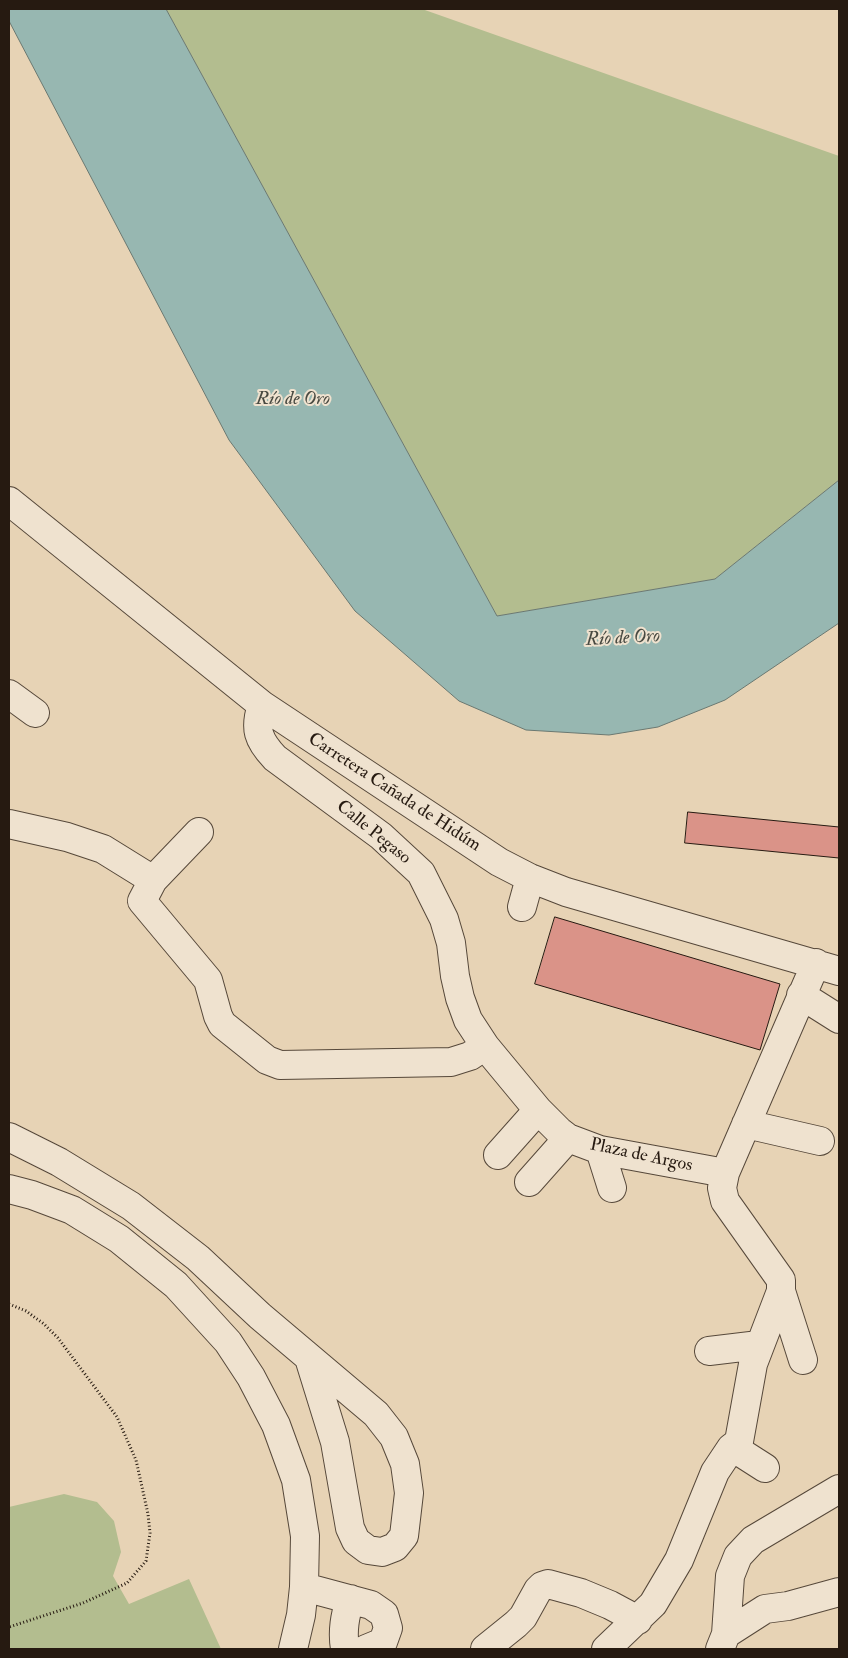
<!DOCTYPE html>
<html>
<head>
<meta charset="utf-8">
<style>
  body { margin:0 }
  #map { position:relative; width:848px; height:1658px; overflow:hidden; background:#e7d3b5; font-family:"IM FELL Double Pica",serif }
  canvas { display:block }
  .frame { position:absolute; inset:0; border:10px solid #261a11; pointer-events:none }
</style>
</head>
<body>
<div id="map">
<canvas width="848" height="1658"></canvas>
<div class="frame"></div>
</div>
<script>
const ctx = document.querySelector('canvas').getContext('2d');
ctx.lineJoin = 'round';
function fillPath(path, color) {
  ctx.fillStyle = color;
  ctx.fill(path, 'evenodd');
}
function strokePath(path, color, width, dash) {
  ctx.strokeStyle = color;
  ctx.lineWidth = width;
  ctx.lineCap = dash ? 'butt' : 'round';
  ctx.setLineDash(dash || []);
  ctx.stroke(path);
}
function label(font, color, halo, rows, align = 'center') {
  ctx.font = font + ' "IM FELL Double Pica",serif';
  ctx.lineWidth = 4;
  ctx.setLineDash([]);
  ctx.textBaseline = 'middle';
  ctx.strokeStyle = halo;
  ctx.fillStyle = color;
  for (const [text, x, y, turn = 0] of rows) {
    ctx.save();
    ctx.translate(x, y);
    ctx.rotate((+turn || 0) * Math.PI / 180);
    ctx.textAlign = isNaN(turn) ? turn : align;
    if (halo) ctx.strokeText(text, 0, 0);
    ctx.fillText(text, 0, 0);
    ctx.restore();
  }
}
fillPath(new Path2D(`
  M166,9h256l417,147v324l-124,99 -218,37z
  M64,1494l33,8 17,19 7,31 -8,24 16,28 60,-25 32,70h-212v-142z`), '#b3bd8f');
const water = new Path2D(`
  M9,9h157l331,607 218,-37 124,-99v143l-114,77 -67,27 -49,8 -83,-5 -67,-29 -104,-90 -126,-171 -220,-419z`);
fillPath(water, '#97b7b1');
strokePath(water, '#6a7871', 1);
const building = new Path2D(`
  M688,812l151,15v31l-154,-15z
  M555,917l225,67 -20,66 -225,-66z`);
fillPath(building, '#da9388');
strokePath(building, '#261a11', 1);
const minor = new Path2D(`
  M9,501l253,204 237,157 31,16 36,14 273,79
  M9,694l26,19
  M262,705c-8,24 -4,35 13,53l106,78 40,37 23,46 7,24 4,33 5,22 8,22 17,26 53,64 21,21 9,7 32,12 125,23
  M9,824l58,13 36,12 50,31
  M199,832l-46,48 -11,21 66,79 10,36 4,8 45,36 13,5 171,-3 19,-6 15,-10
  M522,907l8,-29
  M801,995l38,24
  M746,1124l74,17
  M9,1137l50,25 72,44 67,52 62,58 116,98 18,23 11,27 4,29 -5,43 -9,11 -13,5 -14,-2 -12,-9 -6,-13 -15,-86 -26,-84
  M600,1150l12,38
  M498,1155l40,-45
  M529,1182l39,-44
  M9,1189l23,6 40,15 47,29 57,46 52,57 23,35 25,48 20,55 9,56 -1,51 -3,28 -8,34
  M781,1291l22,69
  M709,1351l50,-6
  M765,1468l-25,-16 -2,-5 15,-83 28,-73v-11l-56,-79 -3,-13 3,-15 91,-210
  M304,1587l67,18 13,9 4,14 -5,14 -17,7
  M726,1634l39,-25 23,-3 51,-14
  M345,1649c-3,-18 0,-33 5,-50
  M485,1649l31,-25 7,-7 15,-27 4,-4 6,-2 33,9 29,12 28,15
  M606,1649l47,-45 26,-44 36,-88 16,-24 8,-6
  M720,1649l6,-15 4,-58 8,-20 15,-16 86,-51`);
strokePath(minor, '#56483a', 30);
strokePath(new Path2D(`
  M9,1304l17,7 18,13 14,14 59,79 19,43 12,54 2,19 -4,28 -19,22 -44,20 -74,24`), '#261a11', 3, [1, 2.5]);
strokePath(minor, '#efe2cf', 28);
label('18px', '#261a11', '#efe2cf', [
  ["Carretera Cañada de Hidúm",394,793,33],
  ["Calle Pegaso",373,833,39],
  ["Plaza de Argos",641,1156,12]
]);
label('italic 19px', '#484941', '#efe2cf', [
  ["Río de Oro",293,400],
  ["Río de Oro",623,639,-3]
]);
</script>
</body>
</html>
